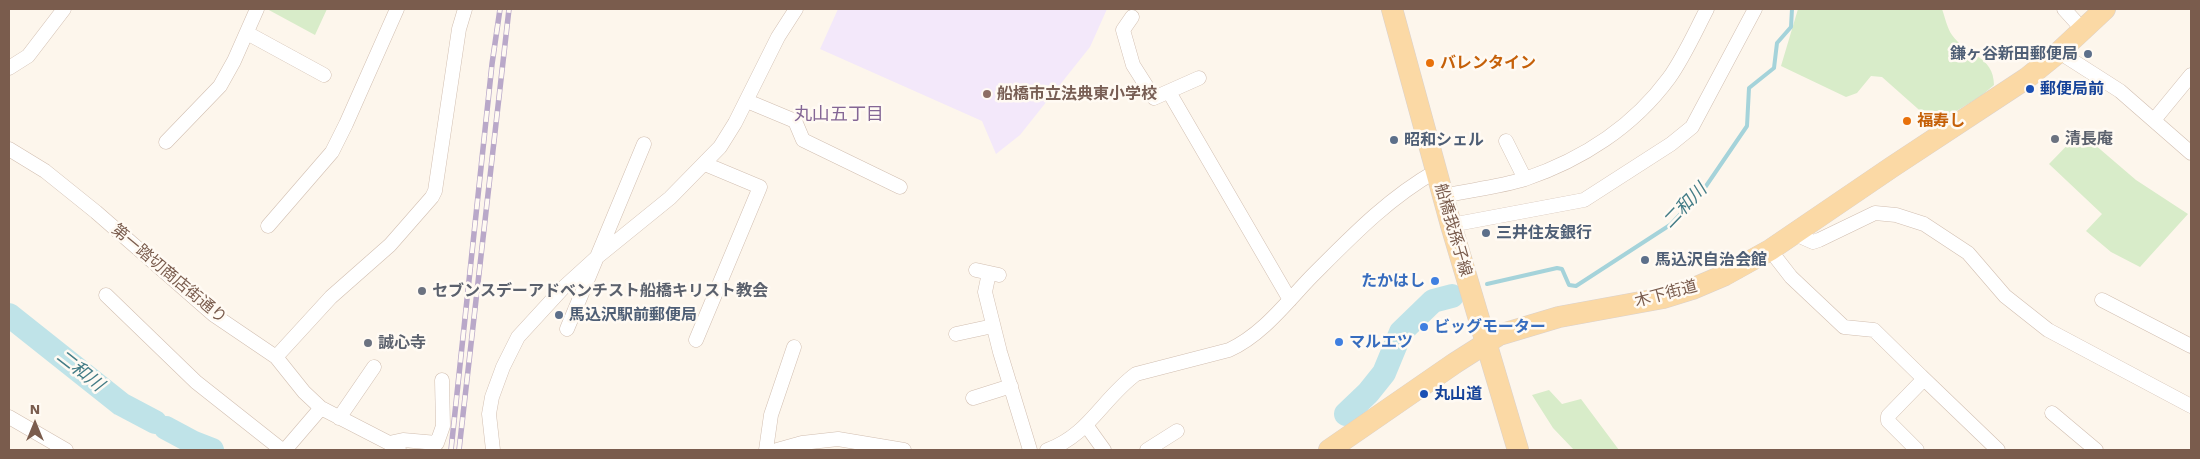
<!DOCTYPE html>
<html>
<head>
<meta charset="utf-8">
<style>
  body { margin:0 }
  #map { position:relative; width:2200px; height:459px; overflow:hidden; background:#fdf6ec; font-family:"Work Sans",sans-serif }
  canvas { display:block }
  .frame { position:absolute; inset:0; border:10px solid #7a5c4d; pointer-events:none }
  .north { position:absolute; left:10px; top:399px; width:50px; height:50px; -webkit-text-stroke:4px #fffaf3; paint-order:stroke; rotate:0deg; font-size:14px; font-weight:700; line-height:20px; text-align:center; color:#7a5c4d }
  .north::after { content:''; display:block; margin:auto; width:18px; height:22px; background:#7a5c4d; clip-path:polygon(50% 0,100% 100%,50% 72%,0 100%) }
</style>
</head>
<body>
<div id="map">
<canvas width="2200" height="459"></canvas>
<div class="frame"></div>
<div class="north">N</div>
</div>
<script>
const ctx = document.querySelector('canvas').getContext('2d');
ctx.lineJoin = 'round';
function fillPath(path, color) {
  ctx.fillStyle = color;
  ctx.fill(path, 'evenodd');
}
function strokePath(path, color, width, dash) {
  ctx.strokeStyle = color;
  ctx.lineWidth = width;
  ctx.lineCap = dash ? 'butt' : 'round';
  ctx.setLineDash(dash || []);
  ctx.stroke(path);
}
function label(font, color, halo, rows, align = 'center') {
  ctx.font = font + ' "Work Sans","Noto Sans JP",sans-serif';
  ctx.lineWidth = 5;
  ctx.setLineDash([]);
  ctx.textBaseline = 'middle';
  ctx.strokeStyle = halo;
  ctx.fillStyle = color;
  for (const [text, x, y, turn = 0] of rows) {
    ctx.save();
    ctx.translate(x, y);
    ctx.rotate((+turn || 0) * Math.PI / 180);
    ctx.textAlign = isNaN(turn) ? turn : align;
    if (halo) ctx.strokeText(text, 0, 0);
    ctx.fillText(text, 0, 0);
    ctx.restore();
  }
}
fillPath(new Path2D(`
  M838,9h269l-17,38 -70,88 -24,19 -14,-33 -162,-72z`), '#f3e8fa');
fillPath(new Path2D(`
  M267,9h60l-12,26z
  M1798,9h144c3,8 5,19 10,26 14,20 42,21 42,50l-13,11 -46,28 -53,-47 -11,-1 -14,17 -11,4 -65,-31z
  M2080,132l56,48 52,34 -48,53 -29,-15 -25,-21 16,-17 -53,-50z
  M1549,390l13,14 19,-5 38,51h-45l-21,-22 -21,-33z`), '#d8ecc9');
strokePath(new Path2D(`
  M1487,284l70,-16 5,1 7,16 7,1 94,-61 34,-36 43,-63 2,-38 25,-20 3,-25 14,-16 1,-18`), '#a5d3da', 4);
strokePath(new Path2D(`
  M9,315l112,89 34,18
  M1346,414l22,-21 16,-20 17,-41 32,-31 19,-5
  M166,428l28,15 18,7`), '#bfe3e8', 24);
const minor = new Path2D(`
  M2064,9l19,21
  M1132,17l-9,13 10,35 21,33 45,-20
  M247,33l77,42
  M2059,52l61,39 71,62
  M9,68l19,-12 36,-47
  M1169,92l121,208
  M747,101l48,20 8,19 97,47
  M2154,120l37,-45
  M1506,141l19,38
  M166,142l54,-56 14,-25 23,-52
  M9,149l36,22 51,41 118,103 62,42 28,35 17,16 68,35 10,7
  M1443,196c27,-6 56,-9 82,-17 56,-19 108,-52 144,-101 15,-21 26,-46 38,-69
  M1451,225l133,-25 87,-56 21,-17 63,-118
  M268,226l64,-74 14,-28 51,-115
  M1795,234l18,8 6,-2 56,-27 21,2 28,9 44,29 37,43 43,34 143,76
  M1770,250l21,27 53,50 30,3 47,46v6l-33,34v5l29,29
  M976,270l23,5
  M989,273l-4,19 15,60 30,98
  M106,295l90,87 86,68
  M2102,300l89,46
  M567,329l77,-185
  M956,334l37,-8
  M696,340l64,-153 -55,-23
  M276,357l55,-60 59,-52 42,-48 3,-6 24,-162 6,-20
  M1921,376l77,74
  M973,398l38,-12
  M2052,413l44,37
  M9,417l57,33
  M339,418l35,-51
  M1086,425l18,25
  M389,443l14,-3 34,3 6,-17 -1,-46
  M285,450l36,-42
  M493,450l-4,-36 3,-17 11,-30 15,-30 45,-49 33,-30 74,-60 50,-51 15,-24 43,-86 18,-28
  M766,450l5,-35 23,-68
  M777,450l25,-7 36,-4 66,11
  M1047,450c41,-14 56,-52 89,-76l93,-24c33,-15 57,-47 82,-73 40,-40 76,-78 125,-106
  M1147,450l30,-19`);
const primary = new Path2D(`
  M1392,9l59,216 67,225
  M1329,450l126,-87 44,-28 60,-18 104,-19 29,-9 33,-14 45,-25 122,-83 135,-89 32,-26 46,-43`);
strokePath(minor, '#d1beb0', 15);
strokePath(primary, '#dad1cd', 22);
strokePath(minor, '#fff', 14);
strokePath(primary, '#fbd9a5', 21);
const rail = new Path2D(`
  M451,450l41,-386 8,-55
  M459,450l50,-441`);
strokePath(rail, '#b9a8c9', 5.5);
strokePath(rail, '#fffaf3', 4, [11]);
for (const [x, y, r, color] of [
  [2088,54,5,"#5c6f8a"],
  [1430,63,5,"#e8710a"],
  [2030,89,5,"#1a4fb4"],
  [987,94,5,"#8d6e63"],
  [1907,121,5,"#e8710a"],
  [2055,139,5,"#6b7280"],
  [1394,140,5,"#5c6f8a"],
  [1486,233,5,"#5c6f8a"],
  [1645,260,5,"#5c6f8a"],
  [1435,281,5,"#3f7fe0"],
  [422,291,5,"#6b7280"],
  [559,315,5,"#5c6f8a"],
  [1424,327,5,"#3f7fe0"],
  [1339,342,5,"#3f7fe0"],
  [368,343,5,"#6b7280"],
  [1424,394,5,"#1a4fb4"]
]) {
  const dot = new Path2D();
  dot.arc(x, y, r, 0, 2 * Math.PI);
  ctx.fillStyle = color;
  ctx.fill(dot);
  strokePath(dot, '#fffaf3', 2);
}
label('bold 16px', '#4e5e75', '#fffaf3', [
  ["鎌ヶ谷新田郵便局",2078,54,"right"],
  ["昭和シェル",1404,140],
  ["三井住友銀行",1496,233],
  ["馬込沢自治会館",1655,260],
  ["馬込沢駅前郵便局",569,315]
], 'left');
label('bold 16px', '#c56008', '#fffaf3', [
  ["バレンタイン",1440,63],
  ["福寿し",1917,121]
], 'left');
label('bold 16px', '#164399', '#fffaf3', [
  ["郵便局前",2040,89],
  ["丸山道",1434,394]
], 'left');
label('bold 16px', '#785e54', '#fffaf3', [
  ["船橋市立法典東小学校",997,94]
], 'left');
label('bold 16px', '#5b616d', '#fffaf3', [
  ["清長庵",2065,139],
  ["セブンスデーアドベンチスト船橋キリスト教会",432,291],
  ["誠心寺",378,343]
], 'left');
label('16px', '#7a5c4d', '#fffaf3', [
  ["船橋我孫子線",1453,230,74],
  ["第一踏切商店街通り",169,274,40],
  ["木下街道",1666,294,-15]
]);
label('bold 16px', '#366cbe', '#fffaf3', [
  ["たかはし",1425,281,"right"],
  ["ビッグモーター",1434,327],
  ["マルエツ",1349,342]
], 'left');
label('18px', '#846695', '#fffaf3', [
  ["丸山五丁目",839,115]
]);
label('italic 18px', '#437c86', '#fffaf3', [
  ["二和川",1685,206,-46],
  ["二和川",80,371,38]
]);
</script>
</body>
</html>
